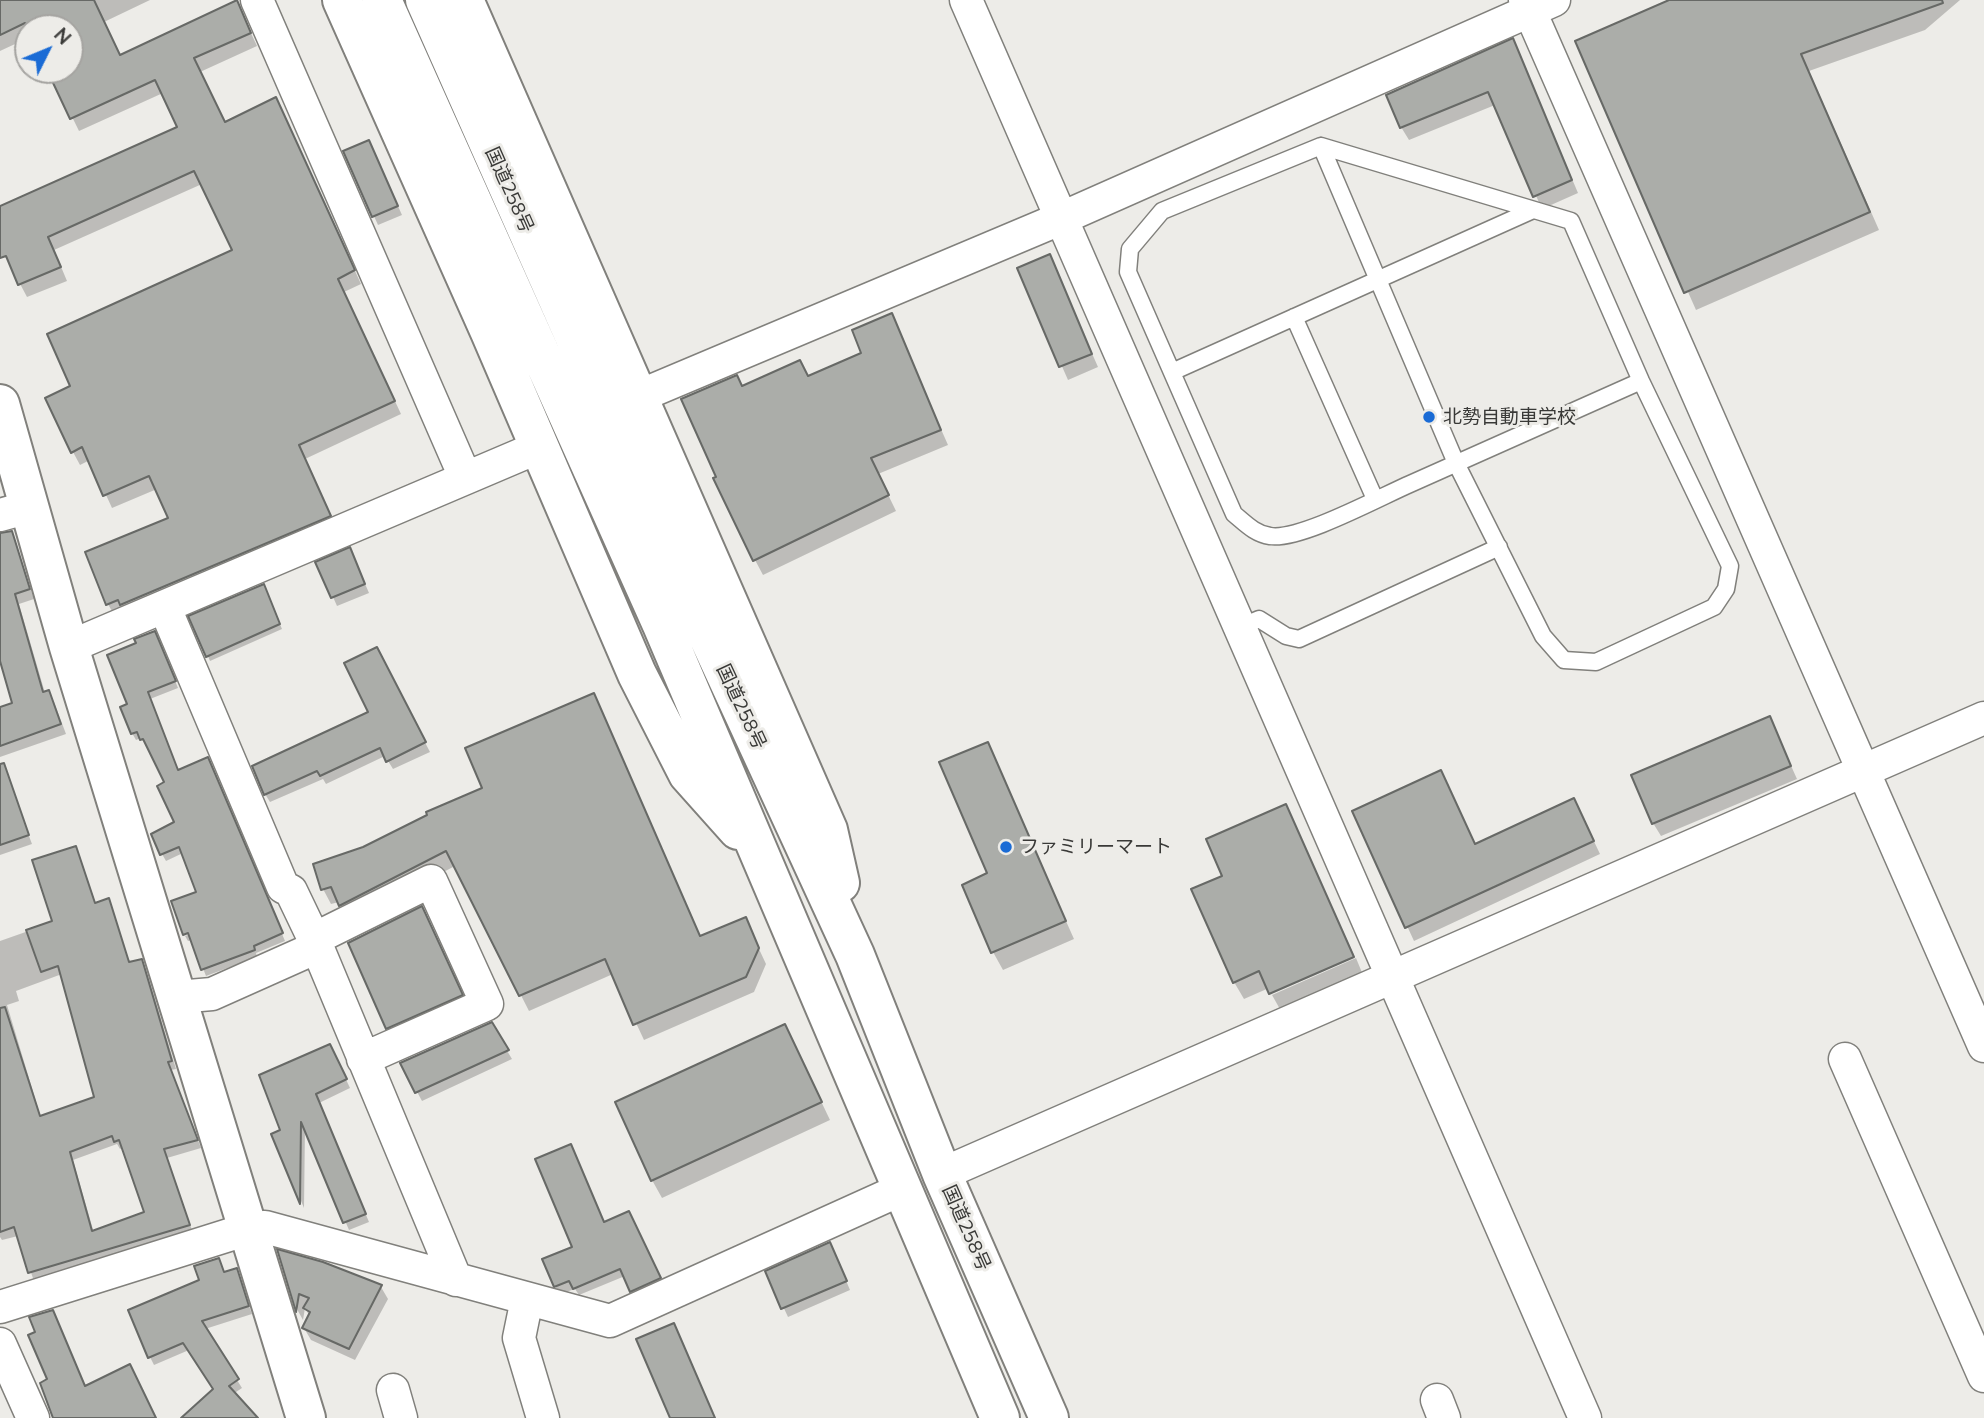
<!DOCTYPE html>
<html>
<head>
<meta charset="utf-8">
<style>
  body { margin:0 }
  #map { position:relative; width:1984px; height:1418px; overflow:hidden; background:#edece8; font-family:Mulish,sans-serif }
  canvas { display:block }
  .north { position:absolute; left:14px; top:14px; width:70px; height:70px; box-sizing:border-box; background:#edece8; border:2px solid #a5a4a1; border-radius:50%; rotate:47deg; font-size:19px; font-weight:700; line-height:28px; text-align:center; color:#393937 }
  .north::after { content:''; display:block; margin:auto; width:24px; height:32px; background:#1a6bd5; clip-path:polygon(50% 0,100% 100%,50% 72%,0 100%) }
</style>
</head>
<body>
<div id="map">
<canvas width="1984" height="1418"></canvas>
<div class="north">N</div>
</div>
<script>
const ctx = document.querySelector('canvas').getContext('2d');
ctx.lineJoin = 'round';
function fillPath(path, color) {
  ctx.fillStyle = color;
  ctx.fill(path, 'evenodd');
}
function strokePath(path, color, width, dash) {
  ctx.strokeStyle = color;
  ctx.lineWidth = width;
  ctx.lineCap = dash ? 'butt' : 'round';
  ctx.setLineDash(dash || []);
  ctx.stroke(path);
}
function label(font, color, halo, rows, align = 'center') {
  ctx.font = font + ' Mulish,"Noto Sans JP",sans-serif';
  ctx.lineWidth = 6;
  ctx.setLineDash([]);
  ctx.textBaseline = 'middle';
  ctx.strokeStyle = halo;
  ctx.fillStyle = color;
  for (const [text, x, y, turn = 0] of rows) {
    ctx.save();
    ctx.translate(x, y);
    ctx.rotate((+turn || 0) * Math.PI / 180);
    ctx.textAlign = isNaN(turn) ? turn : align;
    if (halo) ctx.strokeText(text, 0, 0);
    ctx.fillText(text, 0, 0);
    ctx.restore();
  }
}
fillPath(new Path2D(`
  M0,0h150l-46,22 16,35 117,-54 20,43 -57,26 25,52 57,-12 79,172 -17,8 57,122 -96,45 32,70 -222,88 -7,-13 62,-85 -13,-30 -45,19 -22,-48 -10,5 -7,-13v-65l162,-136 -33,-67 -148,66 13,31 -40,16 -27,-51v-38l180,-80 -17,-35 -84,38 -30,-61h21v-42h-42v10l-28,13z
  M1673,0h287l-35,30 -116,41 70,159 -183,80 -119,-268z
  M1519,54l59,139 -36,16 -47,-104 -86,35 -8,-13z
  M373,151l29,64 -24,10 -33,-73z
  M1049,256l49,111 -30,13 -49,-111z
  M891,316l57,129 -70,29 18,37 -133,64 -8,-15 -13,-172 67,-10 54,-25z
  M13,539l21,60 -15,5 26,89 3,-1 6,10 12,32 -66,23v-48l14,-5 -14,-49v-112z
  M354,558l15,35 -32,13 -19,-43z
  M266,591l16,38 -72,32 -19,-44z
  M158,639l20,49 -28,11 28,73 33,-6 74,175 -29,12 1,4 -51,19 -14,-36 -4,1 -3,-5 12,-4 2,-39 -16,-40 -17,8 -4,-7 15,-32 -10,-39 -19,-38 -7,-7 -5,2 -4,-7 -3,-28z
  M381,658l49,94 -37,17 -8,-13 -59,28 -3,-5 -53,23 -5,-8 106,-81z
  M593,695l108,242 44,-18 21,45 -12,28 -110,48 -31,-66 -84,37 -74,-145 -106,55 -10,-19 -8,2 -8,-15 40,-41 121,-59z
  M1770,719l27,60 -136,57 -8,-13z
  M987,744l87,195 -71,31 -10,-18z
  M1440,772l36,73 105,-31 19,40 -186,87 -60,-130z
  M12,791l20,53 -32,11v-60z
  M1286,806l68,149 -84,37 -1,-4 -25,11 -10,-17 -10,-105z
  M75,848l21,56 12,-4 4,8 18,56 11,-3 5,8 30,100 -5,1 30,78 -34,10 26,75 -159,48 -16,-45 -16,4 -2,-3v-296l54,-19zM62,974l34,124 -55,20 -34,-113 12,-4 -3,-10zM117,1144l3,5 4,-2 22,67 -52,19 -21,-73z
  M426,917l40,87 -74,32 -5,-8z
  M1356,958l7,17 -82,36 -9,-16z
  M491,1024l21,35 -90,42 -20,-37z
  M785,1026l45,94 -168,78 -10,-18z
  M334,1054l16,34 -31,15 50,119 -20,8 -44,-103 -1,81 -31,-73 9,-4z
  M632,1221l32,65 -28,13 -11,-23 -46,19 -4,-6 -15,5 -5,-8 19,-38 30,-24z
  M280,1252l101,35 7,12 -33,61 -44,-20 -7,-12 6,-11 -5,-9 -2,12 -5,-9z
  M834,1252l16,38 -62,27 -21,-45z
  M218,1260l7,14 11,-4 16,44 -47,15 37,59 -9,6 22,24h-70l30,-28 -26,-40 -35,15 -4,-8z
  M673,1325l8,13 34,80h-43z`), '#0003');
const building = new Path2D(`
  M0,0h94l26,55 117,-55 14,33 -57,25 31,64 51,-25 79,173 -17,9 57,122 -96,44 32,71 -211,89 -2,-5 -12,5 -21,-53 83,-34 -19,-42 -46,20 -21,-49 -11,6 -26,-55 25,-12 -23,-52 185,-84 -38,-79 -146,66 13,30 -43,18 -12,-29 -6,2v-52l177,-79 -22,-47 -85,39 -23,-49h23v-42l-42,1 -3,-6 -25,12z
  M1669,0h273l1,3 -142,51 69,158 -186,81 -109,-252z
  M1513,38l59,142 -39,17 -45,-105 -88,36 -14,-33z
  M369,140l29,66 -26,11 -29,-66z
  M1050,254l42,100 -33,13 -42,-99z
  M892,313l49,117 -70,28 18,37 -136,66 -40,-83 3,-1 -35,-78 56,-24 5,11 58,-26 8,16 53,-23 -9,-23z
  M12,531l18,58 -15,5 28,98 6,-2 12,34 -61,22v-39l12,-4 -12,-42v-128z
  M350,547l15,37 -34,14 -16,-36z
  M264,584l16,40 -74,33 -18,-41z
  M155,631l21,50 -28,11 30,78 30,-13 75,176 -29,13 1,4 -54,20 -13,-37 -5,2 -12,-34 25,-9 -17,-45 -19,8 -9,-21 23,-12 -17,-36 7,-4 -21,-43 -3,1 -3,-8 -6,2 -11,-27 7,-3 -20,-49 29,-12 -2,-4z
  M377,647l49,95 -40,20 -6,-14 -60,28 -3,-5 -53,24 -12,-29 116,-54 -24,-49z
  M594,693l106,243 46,-19 13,31 -13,29 -113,48 -28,-66 -86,37 -73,-145 -107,55 -8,-19 -10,3 -8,-26 50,-17 64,-32 -1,-3 56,-24 -17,-40z
  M1770,716l21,50 -139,58 -21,-49z
  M988,742l78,179 -75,32 -29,-68 25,-12 -48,-111z
  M4,763l25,72 -29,10v-81z
  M1441,770l34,74 99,-46 20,43 -189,87 -53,-117z
  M1286,804l68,153 -85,37 -10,-23 -26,12 -42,-94 31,-13 -16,-37z
  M76,846l19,57 14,-5 20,64 13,-3 30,102 -4,1 30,78 -34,9 26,76 -162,48 -14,-46 -14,5v-224l5,-1 35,109 54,-19 -36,-131 -17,6 -15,-42 26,-9 -20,-61zM112,1136l2,6 5,-2 25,72 -52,19 -22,-79z
  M422,906l41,89 -77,34 -38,-86z
  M492,1022l17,28 -94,43 -15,-30z
  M785,1024l37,78 -171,79 -36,-79z
  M330,1044l17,35 -31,15 50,120 -23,9 -42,-101 -1,82 -29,-70 9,-4 -21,-55z
  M571,1144l33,78 25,-11 32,67 -31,14 -10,-23 -47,20 -4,-8 -15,6 -12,-28 30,-12 -37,-88z
  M830,1242l17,39 -66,28 -16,-38z
  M277,1249l46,13 59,23 -33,64 -47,-21 8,-16 -7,-4 6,-10 -10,-4 -3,18z
  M219,1258l5,14 13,-4 12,38 -47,15 37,58 -10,7 29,32h-77l32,-29 -30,-46 -35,15 -20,-48 71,-30 -5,-14z
  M53,1310l32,76 45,-22 26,54h-103l-13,-35 7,-4 -19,-44 7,-3 -6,-15z
  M674,1323l41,95h-45l-34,-79z`);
fillPath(building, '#abada9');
strokePath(building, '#676966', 2);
const lane = new Path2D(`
  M1321,146l135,317 87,173 21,24 32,2 118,-55 12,-18 4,-23 -89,-185 -70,-160 -250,-75 -159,65 -32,38 -2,23 106,242c11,9 21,20 36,22 29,5 110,-39 140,-52 77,-35 154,-69 231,-103
  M1294,317l81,182
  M1172,372l361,-162
  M1240,627l19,-8 27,17 13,3 200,-92`);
const street = new Path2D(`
  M257,0l208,477
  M966,0l619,1418
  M1525,0l459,1046
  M637,397l425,-179 492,-218
  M0,515l29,-8
  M165,608l118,279 8,4 23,48 142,341
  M69,647l470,-200
  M314,939l117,-58 56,123 -124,55
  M177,997l35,-3 103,-46
  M1845,1059l139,317
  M942,1174l1042,-456
  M527,1299l-8,39 24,80
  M0,1307l248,-78 17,-2 345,94 290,-131
  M0,1344l33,74
  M393,1390l8,28
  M1437,1400l7,18`);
const secondary = new Path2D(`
  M0,404l69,243 237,771`);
const highway = new Path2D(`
  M342,0l148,332 147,342 51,100 50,56
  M382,0l280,625 338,793
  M425,0l270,608 160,347 87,219 107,244
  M464,0l364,830 12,53`);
strokePath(lane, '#81807c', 19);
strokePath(street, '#81807c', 35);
strokePath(secondary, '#81807c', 42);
strokePath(highway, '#81807c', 42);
strokePath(lane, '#fff', 16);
strokePath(street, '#fff', 32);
strokePath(secondary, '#fff', 38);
strokePath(highway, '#fff', 38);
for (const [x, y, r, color] of [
  [1429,417,7,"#1a6bd5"],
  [1006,847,7,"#1a6bd5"]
]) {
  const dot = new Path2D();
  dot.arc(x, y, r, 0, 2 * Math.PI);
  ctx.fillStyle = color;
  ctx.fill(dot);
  strokePath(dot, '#edece8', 2.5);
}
label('19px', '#393937', '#edece8', [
  ["国道258号",509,190,66],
  ["国道258号",741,707,65],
  ["国道258号",966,1228,66]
]);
label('19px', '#393937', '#edece8', [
  ["北勢自動車学校",1443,417],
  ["ファミリーマート",1020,847]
], 'left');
</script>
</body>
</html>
